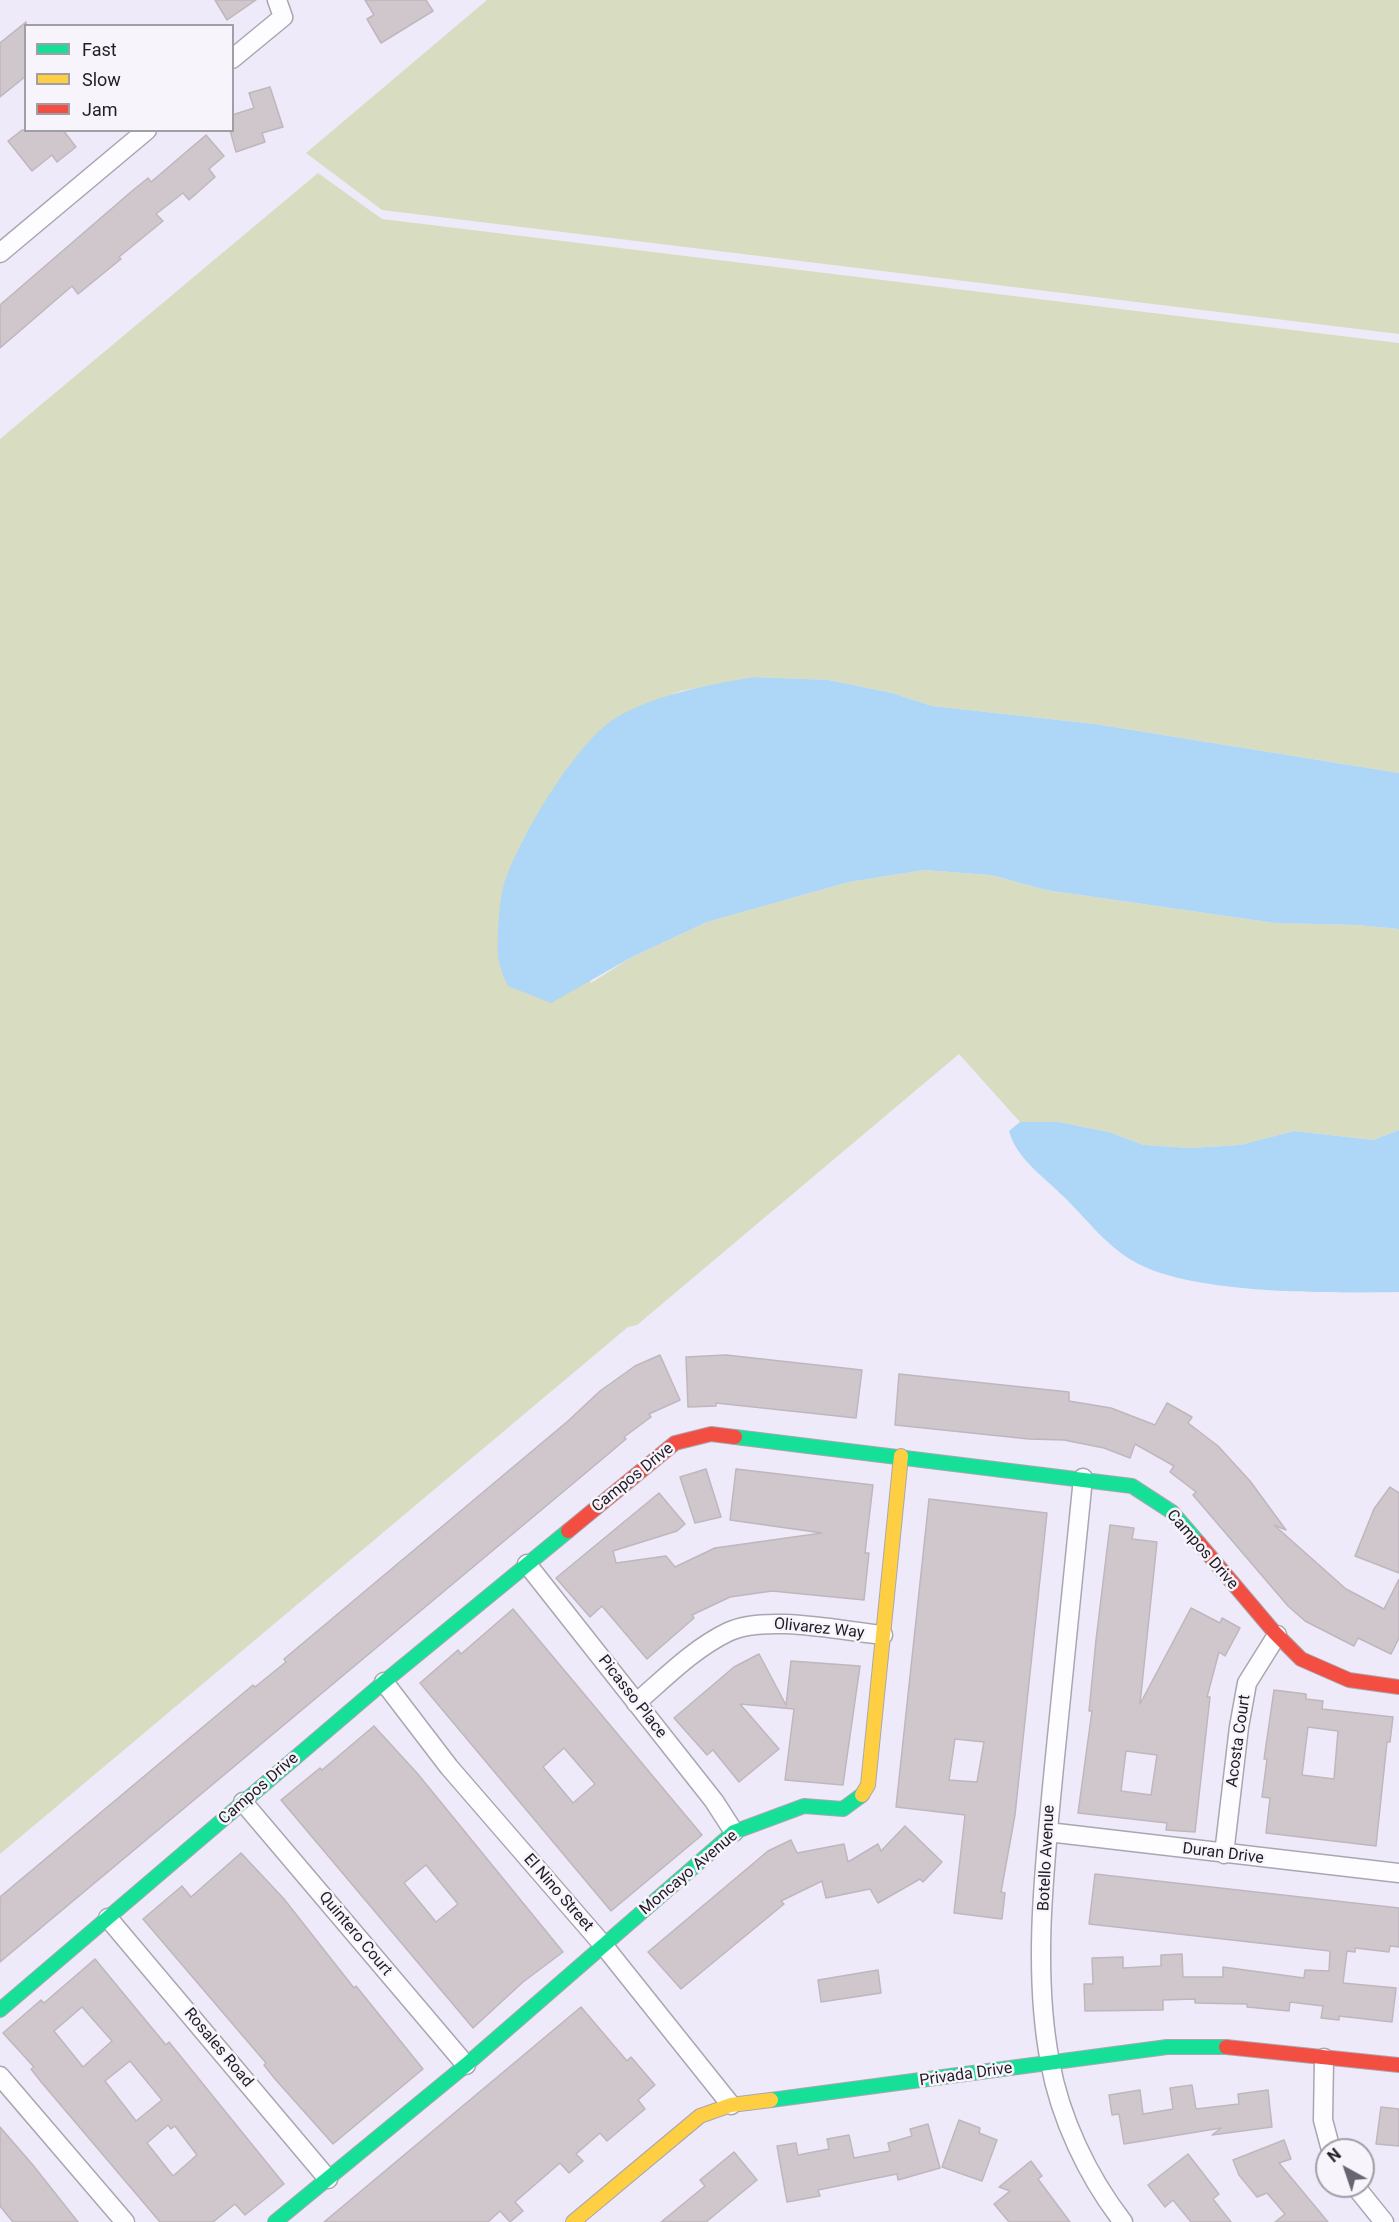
<!DOCTYPE html>
<html>
<head>
<meta charset="utf-8">
<style>
  body { margin:0 }
  #map { position:relative; width:1399px; height:2222px; overflow:hidden; background:#efeaf9; font-family:Roboto,sans-serif }
  canvas { display:block }
  .legend { position:absolute; left:24px; top:24px; width:210px; height:108px; box-sizing:border-box; background:#f7f5fb; border:2px solid #a19fa6; margin:0; padding:8px 10px; list-style:none; font-size:18px; color:#211d27 }
  .legend li { display:flex; align-items:center; gap:12px; height:30px }
  .legend b { width:30px; border:2px solid #a19fa6 }
  .north { position:absolute; left:1315px; top:2138px; width:60px; height:60px; box-sizing:border-box; background:#f7f5fb; border:2px solid #a19fa6; border-radius:50%; rotate:320deg; font-size:16px; font-weight:700; line-height:24px; text-align:center; color:#211d27 }
  .north::after { content:''; display:block; margin:auto; width:21px; height:27px; background:#696570; clip-path:polygon(50% 0,100% 100%,50% 72%,0 100%) }
</style>
</head>
<body>
<div id="map">
<canvas width="1399" height="2222"></canvas>
<ul class="legend">
<li><b style="height:8px;background:#16e098"></b>Fast</li>
<li><b style="height:8px;background:#ffcf43"></b>Slow</li>
<li><b style="height:8px;background:#f24e42"></b>Jam</li>
</ul>
<div class="north">N</div>
</div>
<script>
const ctx = document.querySelector('canvas').getContext('2d');
ctx.lineJoin = 'round';
function fillPath(path, color) {
  ctx.fillStyle = color;
  ctx.fill(path, 'evenodd');
}
function strokePath(path, color, width, dash) {
  ctx.strokeStyle = color;
  ctx.lineWidth = width;
  ctx.lineCap = dash ? 'butt' : 'round';
  ctx.setLineDash(dash || []);
  ctx.stroke(path);
}
function label(font, color, halo, rows, align = 'center') {
  ctx.font = font + ' Roboto,sans-serif';
  ctx.lineWidth = 5;
  ctx.setLineDash([]);
  ctx.textBaseline = 'middle';
  ctx.strokeStyle = halo;
  ctx.fillStyle = color;
  for (const [text, x, y, turn = 0] of rows) {
    ctx.save();
    ctx.translate(x, y);
    ctx.rotate((+turn || 0) * Math.PI / 180);
    ctx.textAlign = isNaN(turn) ? turn : align;
    if (halo) ctx.strokeText(text, 0, 0);
    ctx.fillText(text, 0, 0);
    ctx.restore();
  }
}
fillPath(new Path2D(`
  M487,0h912v334l-1017,-124 -76,-57z
  M318,173l64,46 1017,124v430l-304,-49 -163,-18 -40,-13 -63,-13 -75,-3 -73,14 -40,15 -74,64 -45,71 69,142 41,-26 75,-35 142,-40 75,-12 67,5 55,15 229,33 82,2 42,4v201l-26,10 -79,-9 -54,14 -50,3 -46,-3 -35,-13 -50,-10h-39l-61,-68 -322,271 -9,2 -628,527v-1415z`), '#d8dcc0');
fillPath(new Path2D(`
  M754,677l75,3 63,13 40,13 163,18 304,49v156l-42,-4 -82,-2 -229,-33 -55,-15 -67,-5 -75,12 -142,40 -75,35 -81,46 -43,-17c-4,-9 -9,-19 -10,-30 -1,-17 1,-56 6,-72 15,-46 73,-145 115,-168 42,-23 89,-31 135,-39z
  M1020,1122h39l50,10 35,13 46,3 50,-3 54,-14 79,9 26,-10v162c-68,1 -209,3 -266,-31 -31,-19 -45,-41 -70,-65 -19,-19 -47,-38 -54,-65z`), '#aed6f6');
const building = new Path2D(`
  M215,0h41l-29,20z
  M365,0h61l7,11 -52,32 -14,-24 7,-4z
  M26,22v54l-26,21v-54z
  M270,87l13,40 -21,6 3,9 -29,10 -6,-22h2v-15l22,-7 -5,-15z
  M22,130h41l13,17 -19,15 -5,-7 -20,16 -24,-30z
  M206,135l18,21 -15,13 6,8 -26,23 -6,-7 -27,21 7,7 -44,36 2,2 -43,35 -6,-8 -72,62v-43l132,-114 16,-13 3,4z
  M660,1355l20,45 -31,14 2,3 -27,20 2,2 -32,27 -594,496v-65l253,-212 2,2 31,-25 -2,-3 284,-238 32,-30 35,-25z
  M726,1355l136,15 -6,48 -140,-15v3l-28,1 -2,-50z
  M899,1374l170,18v9l42,7 44,17 12,-22 25,14 -4,6 30,23 32,35 36,49 -12,-5 72,64 38,20 15,-30v59l-8,16 -33,-16 -4,8 -49,-25 -17,-15 -95,-111 3,-3 -26,-20 4,-6 -39,-22 -5,14 -26,-10 -40,-8 -35,-1 -134,-14z
  M706,1469l15,48 -26,6 -15,-46z
  M736,1469l137,16 -8,68h4l-5,47 -92,-9 -42,6 -38,18 2,3 -47,41 -45,-53 -12,11 -34,-39 103,-85 26,31 -8,7 -64,20 3,12 50,-7 9,11 40,-19 107,-15 -92,-13z
  M1390,1487l9,6v80l-44,-17 19,-47z
  M929,1499l118,14 -32,302 -14,77 4,1 -3,26 -48,-6 11,-98 -69,-8zM955,1739l29,3 -7,40 -28,-2z
  M1110,1525l24,3 -2,11 25,3 -17,162 51,-96 29,15 2,-5 18,10 -15,28 -6,-4 -12,45h3l-15,135 -29,-2 1,-7 -89,-10 14,-102h-3l7,-71zM1126,1751l31,4 -6,40 -30,-4z
  M513,1609l189,226 -91,76 -191,-228 38,-33 3,4zM564,1748l31,36 -22,19 -30,-36z
  M759,1654l27,51 5,-44 69,5 -17,119 -58,-5 9,-71 -54,-5 39,45 -40,33 -26,-32 -6,5 -33,-37 60,-51z
  M1274,1690l32,4v5l17,2 -1,8 71,8 -3,25h-3l-11,104 -110,-13 4,-35 -8,-1 5,-38h-3zM1308,1727l30,4 -4,48 -32,-4z
  M374,1726l43,47 146,179 -40,30 -50,46 -192,-228 39,-32 2,2zM426,1865l32,39 -22,18 -32,-39z
  M905,1826l37,36 -19,20 -3,-3 -42,24 -8,-14 -44,9 -4,-17 -41,20 3,3 -103,85 -33,-37 120,-101 23,-11 6,13 47,-9 4,18 30,-18 3,7z
  M241,1853l43,46 70,89 2,-2 67,83 -90,75 -58,-65 -11,-14 2,-2 -123,-144 39,-33 9,11z
  M1095,1874l304,34v39l-9,-1 -1,6 -34,-4v4l-8,-1 -4,32 53,5 -4,34 -53,-6v4l-18,-2 2,-12 -33,-4 -1,9 -42,-4v-3l-52,-1v-4l-32,1v10l-78,1 -1,-27h9l-1,-26 31,-1v11l38,-2v-11l21,-1 1,23h40v-10l81,11 1,-8 24,1 1,-20 -241,-27z
  M95,1959l71,86 3,-3 115,142 -39,31 -10,-11 -22,18h-53l-118,-139 -11,-14 3,-2 -31,-34 38,-33 3,3zM82,2007l30,34 -29,26 -29,-36zM130,2061l32,39 -26,21 -31,-40zM168,2125l3,4 4,-3 22,29 -24,21 -26,-33z
  M878,1970l3,23 -60,9 -3,-22z
  M581,2007l46,54 4,-4 24,28 -17,15 7,9 -38,32 -7,-8 -24,21 7,7 -14,12 -9,-10 -45,39 8,9 -13,11 -10,-11 -12,11h-164z
  M1192,2085l4,24 43,-5 -1,-10 30,-4 4,37 -60,8 9,-7 -97,16 -5,-30 -7,1 -3,-20 31,-5 3,24 30,-5 -3,-21z
  M1381,2107l18,2v37l-23,-2z
  M959,2120l21,8 -1,5 18,7 -15,41 -40,-14z
  M928,2124l12,44 -42,12 -1,-6 -79,16 2,6 -33,6 -10,-56 19,-3 2,12 31,-6 -2,-10 22,-4 5,23 36,-7 -2,-8 24,-7 -2,-7z
  M0,2127l32,37 46,58h-65l-13,-16z
  M1284,2140l7,19 -12,4 49,59h-53l10,-8 -18,-21 -10,4 -18,-22 -6,-15z
  M734,2152l23,28 -51,42h-45l44,-36 -5,-6z
  M1188,2154l31,40 -6,5 18,23h-40l-18,-22 -8,7 -17,-22z
  M1031,2161l11,15 -4,3 32,43h-61l-15,-18 16,-13 -11,-4z`);
fillPath(building, '#d0c7cd');
strokePath(building, '#bfb7bd', 1.5);
const street = new Path2D(`
  M232,59l51,-42 -6,-17
  M0,253l147,-123
  M1083,1478c-10,96 -19,193 -29,289 -9,96 -22,201 -4,295 10,56 38,115 73,160
  M527,1564l187,237 20,31
  M384,1682l65,85 155,179 127,159
  M636,1703c29,-25 57,-54 92,-71 37,-18 114,-1 155,3
  M243,1802l223,263
  M1048,1832l351,41
  M1224,1854l15,-127 8,-44 30,-48
  M108,1918l220,261
  M1324,2058l-1,62 8,30
  M0,2076l125,146
  M1355,2186l29,36`);
const fast = new Path2D(`
  M735,1437l397,49 40,26 26,30
  M0,2010l384,-328 184,-151
  M771,2100l396,-53h59
  M275,2222l191,-157 268,-233 70,-26 39,3 19,-14`);
const slow = new Path2D(`
  M862,1795l6,-10 33,-329
  M573,2222l127,-106 31,-11 40,-5`);
const jam = new Path2D(`
  M568,1531l107,-88 36,-9 24,3
  M1198,1542l77,91 26,26 48,21 50,7
  M1226,2047l173,18`);
strokePath(street, '#aaa6b1', 21);
strokePath(fast, '#aaa6b1', 16);
strokePath(slow, '#aaa6b1', 16);
strokePath(jam, '#aaa6b1', 16);
strokePath(street, '#fdfcfe', 18);
strokePath(fast, '#16e098', 14);
strokePath(slow, '#ffcf43', 14);
strokePath(jam, '#f24e42', 14);
label('16px', '#211d27', '#f7f5fb', [
  ["Campos Drive",633,1478,-39],
  ["Campos Drive",1202,1550,49],
  ["Olivarez Way",819,1629,6],
  ["Picasso Place",632,1697,52],
  ["Acosta Court",1239,1741,-82],
  ["Campos Drive",259,1789,-41],
  ["Duran Drive",1223,1854,7],
  ["Botello Avenue",1047,1858,-87],
  ["Moncayo Avenue",689,1873,-40],
  ["El Nino Street",558,1893,49],
  ["Quintero Court",355,1934,50],
  ["Rosales Road",218,2048,50],
  ["Privada Drive",966,2075,-8]
]);
</script>
</body>
</html>
